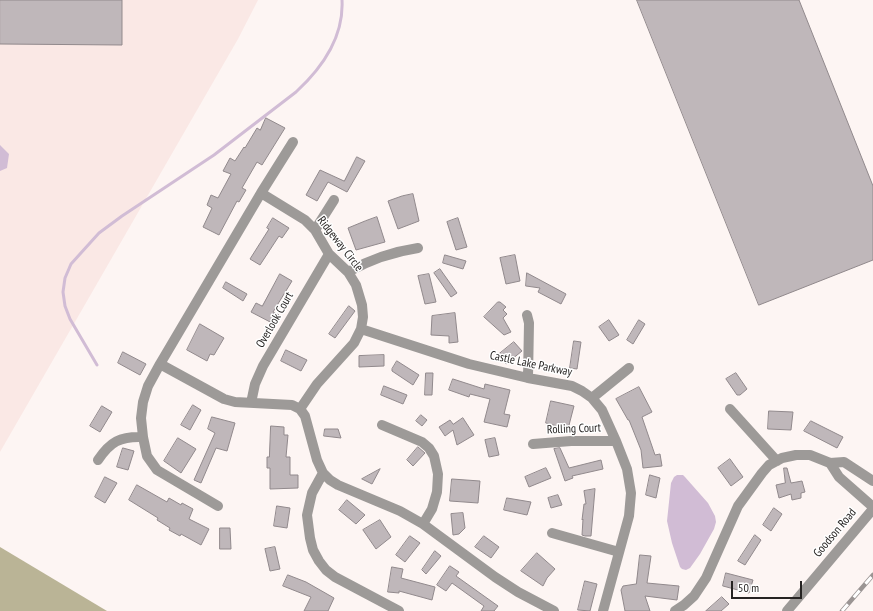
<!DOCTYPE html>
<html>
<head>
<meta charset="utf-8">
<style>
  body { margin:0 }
  #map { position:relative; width:873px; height:611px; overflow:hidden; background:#fdf5f3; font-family:"PT Sans Narrow",sans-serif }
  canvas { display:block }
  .scale { position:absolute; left:731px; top:581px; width:71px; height:18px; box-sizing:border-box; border:2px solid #262322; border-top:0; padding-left:5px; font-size:12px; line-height:14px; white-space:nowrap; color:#262322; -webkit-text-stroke:3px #fff; paint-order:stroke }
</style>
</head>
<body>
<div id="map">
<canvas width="873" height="611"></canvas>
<div class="scale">50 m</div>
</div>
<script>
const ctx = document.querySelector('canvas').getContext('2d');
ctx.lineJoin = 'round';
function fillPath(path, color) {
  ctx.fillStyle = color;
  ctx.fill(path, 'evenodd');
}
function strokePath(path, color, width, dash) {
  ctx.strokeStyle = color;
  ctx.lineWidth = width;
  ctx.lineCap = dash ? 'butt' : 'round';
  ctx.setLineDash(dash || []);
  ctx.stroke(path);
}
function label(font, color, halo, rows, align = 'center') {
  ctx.font = font + ' "PT Sans Narrow",sans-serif';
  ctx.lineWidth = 3;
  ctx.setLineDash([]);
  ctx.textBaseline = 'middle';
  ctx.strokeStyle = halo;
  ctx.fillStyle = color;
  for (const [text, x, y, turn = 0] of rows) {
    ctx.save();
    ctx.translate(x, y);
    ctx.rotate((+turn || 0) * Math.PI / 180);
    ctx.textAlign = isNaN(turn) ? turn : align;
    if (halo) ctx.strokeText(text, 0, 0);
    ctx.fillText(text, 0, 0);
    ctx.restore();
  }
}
fillPath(new Path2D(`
  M0,0h258l-20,39 -238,413z`), '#fae8e5');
fillPath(new Path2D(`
  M0,547l107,64h-107z`), '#bab496');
fillPath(new Path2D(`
  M0,145l9,9 -2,14 -7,3z
  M677,475h6l2,2 23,26 7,13 1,6 -2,7 -14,25 -10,14 -4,2 -4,-1 -2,-2 -8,-24 -5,-22 4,-38 3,-6z`), '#d1bcd5');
strokePath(new Path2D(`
  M97,365l-27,-46 -5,-13 -2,-14 2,-14 6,-14 9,-10 19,-21 23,-17 92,-61 82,-63c26,-24 48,-55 46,-92`), '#d1bcd5', 3);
const building = new Path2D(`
  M0,0h122v45l-122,-1z
  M637,0h162l74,186v74l-114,45z
  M266,118l19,10 -23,37 -5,-3 -15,26 4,2 -7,12 -2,-1 -18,34 -16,-8 9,-19 -5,-3 4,-10 7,3 13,-24 -8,-3 7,-13 5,3 9,-14 1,1 12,-20 3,2z
  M357,157l8,4 -18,31 -19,-10 -11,19 -11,-6 14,-25 24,11z
  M413,194l6,27 -21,8 -10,-28 14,-5z
  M377,217l8,25 -29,8 -8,-22 17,-7z
  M273,218l16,10 -7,10 -3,-2 -19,29 -10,-6 19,-30 -2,-1z
  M458,218l9,29 -11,3 -9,-28z
  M445,255l21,6 -3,8 -20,-6z
  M515,255l5,26 -14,3 -6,-26z
  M440,269l17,24 -6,4 -17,-24z
  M527,273l39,21 -5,10 -23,-12 2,-4 -14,-2z
  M280,274l12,7 -19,31 6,3 -5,9 -23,-12 5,-9 6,3z
  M429,274l7,28 -11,2 -7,-28z
  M226,282l21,12 -4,7 -20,-13z
  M498,302h2l6,5 -3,3 4,4 -4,4 8,14 -7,3 -20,-18z
  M349,306l6,5 -20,27 -6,-4z
  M455,313l3,29 -9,1v-7l-18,-1 1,-19z
  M609,320l10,15 -10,6 -10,-14z
  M639,320l6,4 -12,20 -6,-4z
  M200,324l24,14 -10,17 -4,-1 -3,7 -20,-11z
  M574,341l7,1 -4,27 -7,-1z
  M514,342l8,9 -16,13 -8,-9z
  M286,350l21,10 -6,11 -20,-10z
  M123,352l23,12 -6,11 -22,-12z
  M384,355v11l-25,1v-11z
  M397,361l22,14 -6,10 -21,-14v-2z
  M426,373h7l-1,22h-7z
  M736,373l11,16 -7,6h-3l-11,-16z
  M453,379l31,10 1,-5 25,6 -6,24 6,1 -3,12 -23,-5 6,-23 -20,-5 -1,3 -20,-7z
  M384,386l23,9 -4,9 -22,-9z
  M639,387l13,25 -10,5 13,38 5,-1 2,12 -19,2 -2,-18 -12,-30h-1l-12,-21z
  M551,401l23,5 -6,23 -22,-6z
  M193,405l8,5 -11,20 -9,-5z
  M102,406l10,6 -12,20 -10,-6z
  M769,411l24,1 -2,18 -23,-1z
  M421,415l6,5 -5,6 -6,-5z
  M212,417l23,6 -8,28 -11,-3 -15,35 -7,-3 21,-47 -7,-4z
  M463,418l11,17 -17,10 -4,-15 -8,6 -6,-9 11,-7 3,4z
  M811,421l32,16 -6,11 -33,-17z
  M271,426l13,1v8h4l-2,22h4v18h8v13l-28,1v-21h-3v-11h2z
  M325,429h13l3,9 -17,-2z
  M178,438l18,11 -15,24 -17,-12z
  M495,438l4,17 -10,2 -4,-17z
  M418,447l7,6 -12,13 -6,-6z
  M123,448l11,3 -6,19 -11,-3z
  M560,448l9,20 32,-8 2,9 -31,7 1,2 -8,3 -11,-32z
  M730,459l13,18 -12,9 -13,-18z
  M546,468l5,10 -22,9 -4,-10z
  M784,468h3l4,15 11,-2 3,11 -4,1v5l-9,2 -1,-6 -12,4 -3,-13 9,-2z
  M380,469l-8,15 -10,-5z
  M650,475l10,3 -4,20 -10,-3z
  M105,477l12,6 -12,20 -10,-6z
  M452,479l28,2 -2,22 -28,-2z
  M137,485l30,17 2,-4 12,7 1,-2 11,6 -4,10 20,10 -8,16 -20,-11 -1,2 -11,-6 1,-2 -13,-8 1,-2 -29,-18z
  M595,489l-4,47h-6l-3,-1 1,-16 -1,1 2,-16h2l-2,-13z
  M558,495l4,10 -11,3 -3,-10z
  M507,498l24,4 -4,13 -23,-5z
  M347,500l18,15 -9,9 -17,-14z
  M277,506l13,2 -3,20 -13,-2z
  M774,508l8,6 -11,17 -8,-6z
  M463,513l2,15 -6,6 -6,1 -2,-21z
  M380,520l11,17 -15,12 -13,-19z
  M220,528h10l1,21h-11z
  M755,535l6,5 -16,25 -7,-4z
  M410,536l10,7 -15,19 -9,-7z
  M484,536l15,11 -8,11 -16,-11z
  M275,547l5,22 -10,2 -5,-22z
  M435,551l6,5 -15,18 -4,-4z
  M537,553l18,16 -8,9 -4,8 -22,-15z
  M640,555l11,1 -4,27 32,3 -2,14 -32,-4 5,15h-25l-4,-21 2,-4 13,-2z
  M450,566l9,6 -3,4 42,30 -4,5h-13l3,-5 -32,-23 -6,8 -9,-6z
  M392,567l11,2 -2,9 34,9 -3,13 -33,-9v2l-11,-1z
  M726,573l27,7 -4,13 -26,-7z
  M288,575l18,7 28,16 -6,13h-24l7,-14 -28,-11z
  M585,581l12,3 -7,27 -12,-1z
  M722,597l7,7 -8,7h-15z`);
fillPath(building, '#bfb7ba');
strokePath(building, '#91898c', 1);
strokePath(new Path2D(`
  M261,193l44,27 10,10 14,24 19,18 8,13 6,20 1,12 -2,12 -7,14 -37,41 -17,25
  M315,230l19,-30
  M348,272c23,-13 43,-20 70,-24
  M527,315l2,8 -1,55
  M361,329l108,35 59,14 44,8 10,5 10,7 10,12 14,31 11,28 4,24 -2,23 -26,95
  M160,364l64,35 11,3 57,3 8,4 5,7 12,44 6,13 7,7 8,5 62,26 23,13 72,53 23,15 36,19
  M592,398l37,-30
  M251,403l4,-19 8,-18 66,-112
  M730,409l47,52
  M382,425l40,17 7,6 5,8 4,18 -1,18 -5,17 -9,15
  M533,444l38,-3h45
  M98,460c12,-18 22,-24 45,-23
  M830,463l9,14 34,30
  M323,473l-11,20 -5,22 3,23 3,12 6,11 7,9 9,7 64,34
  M218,506l-61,-36 -10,-14 -4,-19 -2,-19 2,-16 5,-16 12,-22 101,-171 32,-51
  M552,533l67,19
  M675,611l9,-6 10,-9 12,-18 32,-72 24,-33 7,-8 13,-7 14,-3h14l20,8 14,-1 29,19
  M787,611l86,-102`), '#9d9a98', 10);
const rail = new Path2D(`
  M842,611l31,-36`);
strokePath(rail, '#9b9594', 4.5);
strokePath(rail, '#fff', 3, [9]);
label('12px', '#262322', '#fff', [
  ["Ridgeway Circle",340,244,52],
  ["Overlook Court",275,320,-60],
  ["Castle Lake Parkway",531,364,12],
  ["Rolling Court",574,429,-2],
  ["Goodson Road",835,533,-50]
]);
</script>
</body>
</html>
